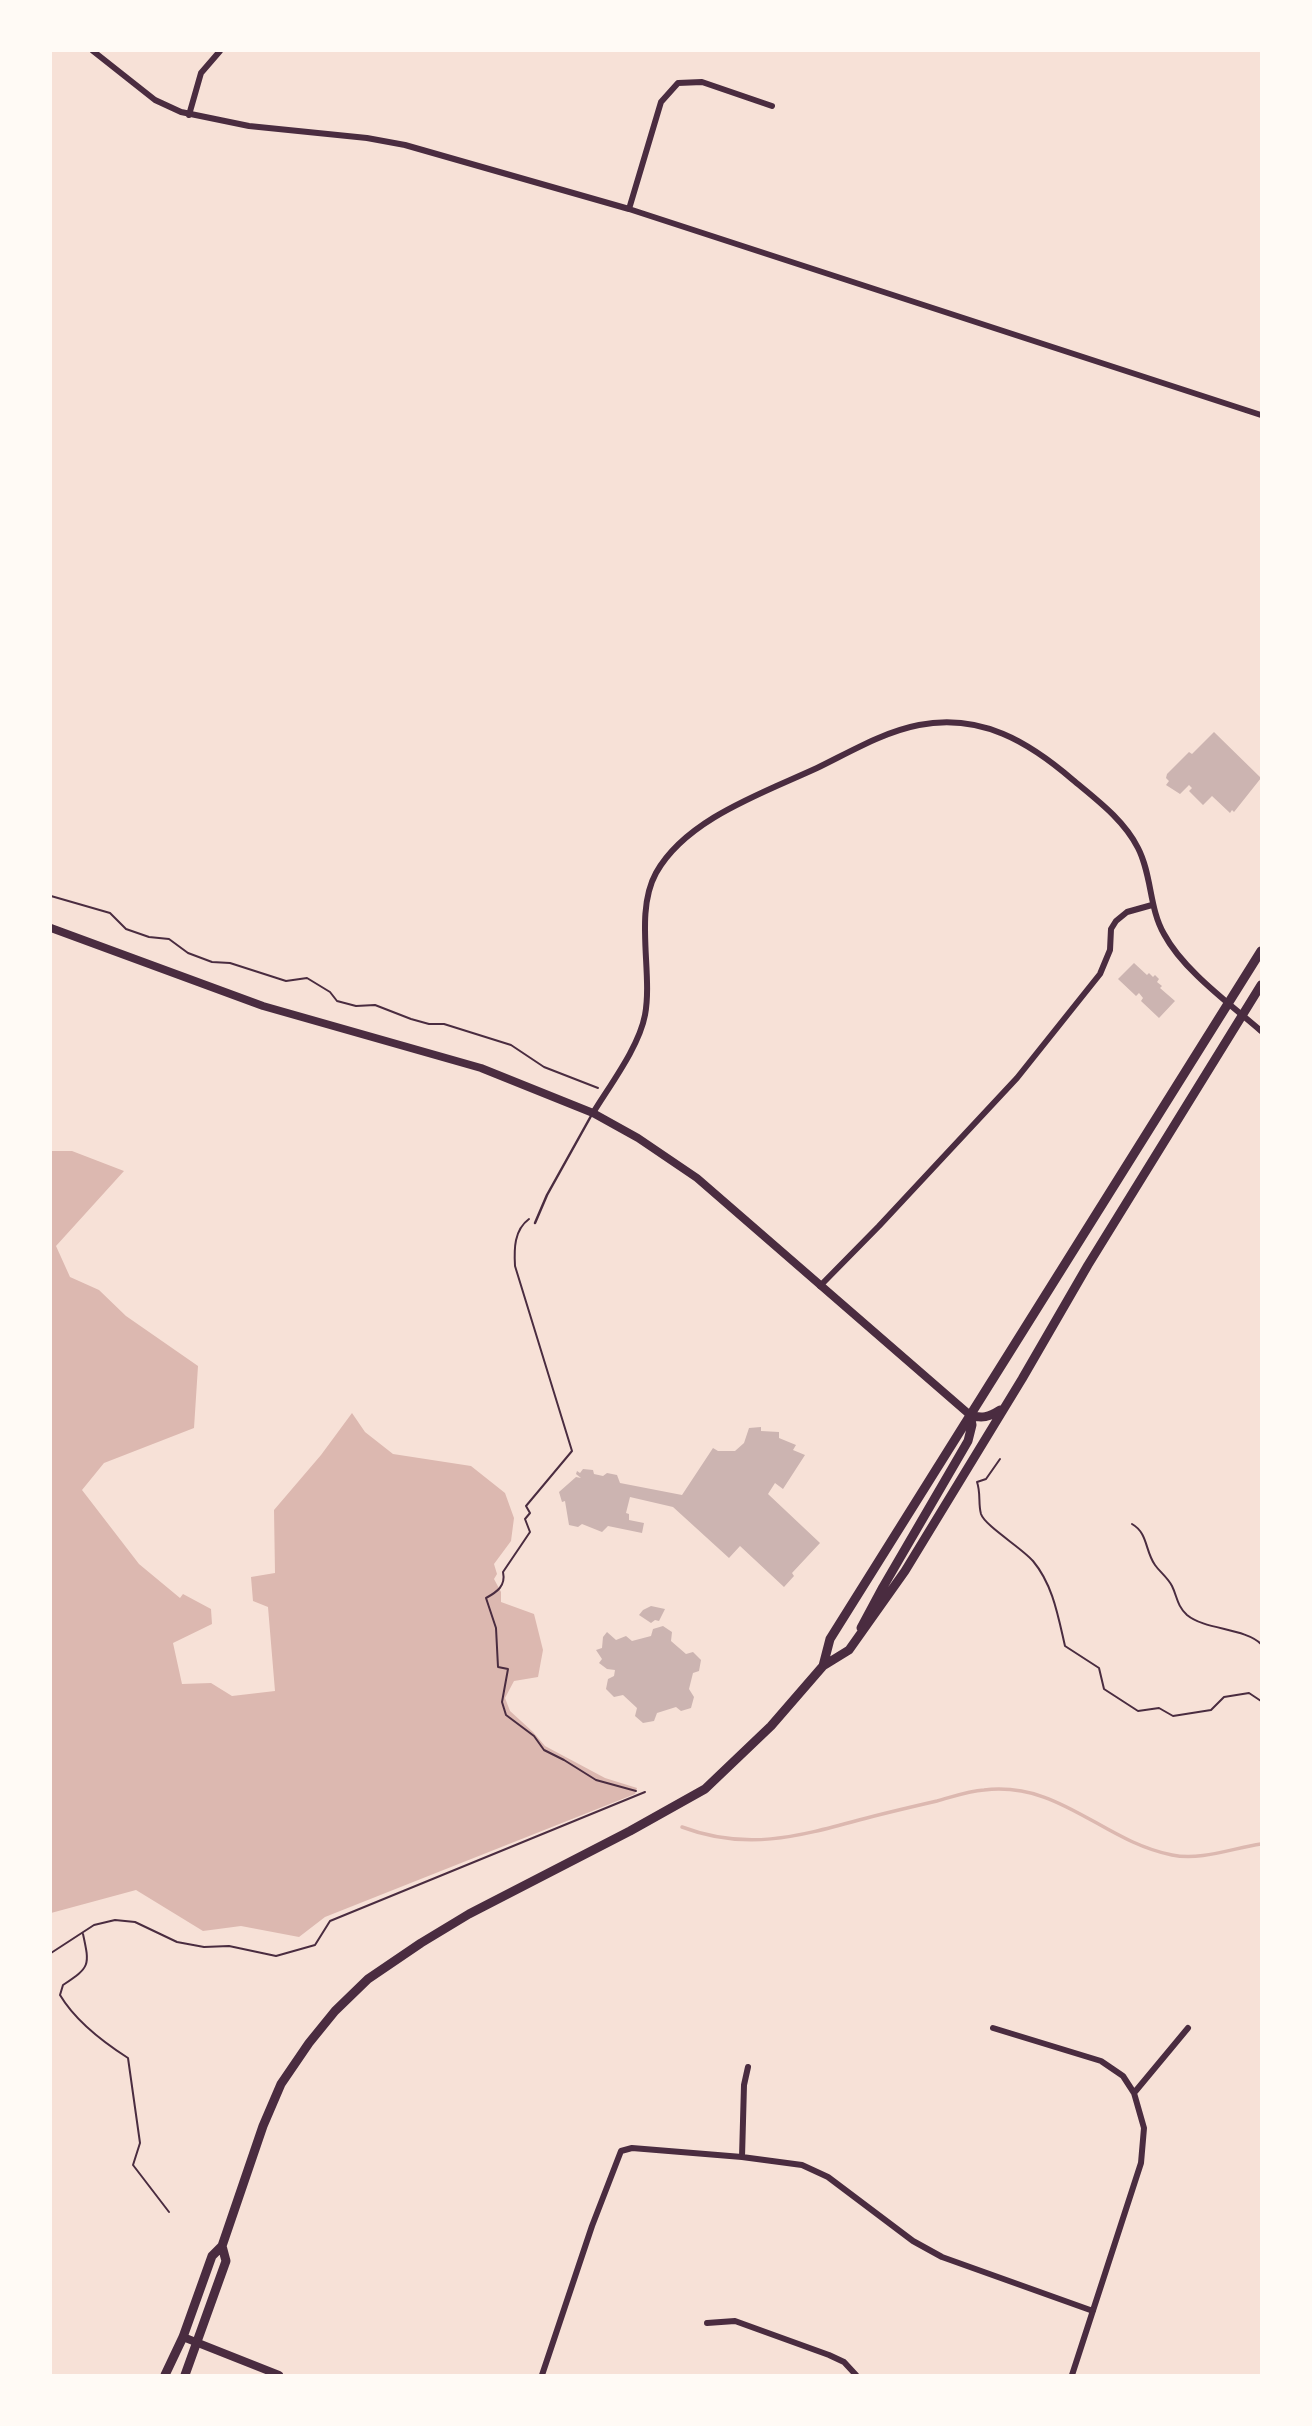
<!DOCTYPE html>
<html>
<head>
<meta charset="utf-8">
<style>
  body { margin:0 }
  #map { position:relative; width:1312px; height:2426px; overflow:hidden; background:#f7e1d7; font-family:Signika,sans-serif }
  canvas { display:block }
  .frame { position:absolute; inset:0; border:52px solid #fffaf5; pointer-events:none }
</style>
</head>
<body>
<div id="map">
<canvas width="1312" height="2426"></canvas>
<div class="frame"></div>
</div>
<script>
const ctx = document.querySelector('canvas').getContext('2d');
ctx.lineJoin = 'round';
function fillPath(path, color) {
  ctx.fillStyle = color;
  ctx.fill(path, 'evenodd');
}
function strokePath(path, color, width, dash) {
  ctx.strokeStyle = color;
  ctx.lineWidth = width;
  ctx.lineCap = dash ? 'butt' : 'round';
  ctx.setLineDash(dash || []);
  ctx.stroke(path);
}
fillPath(new Path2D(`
  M51,1151h21l52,20 -68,75 14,31 29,13 27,26 72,50 -4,62 -90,35 -22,27 57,74 41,34 3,-4 28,15 1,15 -39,19 9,41 29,-1 21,13 43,-5 -7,-84 -15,-6 -2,-24 24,-4 -1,-63 47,-55 31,-42 13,19 28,22 78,12 34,27 9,25 -3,23 -17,23 3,10 -3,5 7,13v10l33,12 9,36 -5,27 -24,4 -9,17 5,13 23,21 12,14 60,32 32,10 -2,6 -310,123 -26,20 -58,-11 -38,5 -67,-41 -85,23z`), '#dcb8b0');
strokePath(new Path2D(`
  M682,1827c63,24 115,10 177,-7 26,-7 52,-13 78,-19 15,-4 31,-10 47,-11 76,-9 118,51 188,65 29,6 61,-7 89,-11`), '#dcb8b0', 3.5);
fillPath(new Path2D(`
  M1214,732l47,46 -27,34 -2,-2 -2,3 -18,-17 -9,9 -14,-14 3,-3 -3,-3 -9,9 -14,-9 3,-4 -3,-3 1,-4 22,-22 3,2z
  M1134,963l13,12 2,-2 4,4 2,-2 4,4 -2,3 5,4 -2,2 15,13 -16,17 -18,-17 2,-3 -4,-5 -3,3 -18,-17z
  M761,1427v4l18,1v6l17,7 -3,5 12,5 -22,34 -8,-6 -7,11 52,49 -28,30 2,3 -10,11 -44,-41 -11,12 -56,-51 -43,-10 -4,16 3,1v6l15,3 -2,10 -34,-7 -6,6 -20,-8 -4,3 -9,-2 -4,-24 -3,1 -3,-10 17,-15 5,1 -5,-4 1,-3 3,2 3,-4 10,1 1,4 9,2 4,-3 10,2 3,8 62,12 31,-47 5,3h17l9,-8 5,-15z
  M651,1606l14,3 -6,12 -4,-1 -4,3 -12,-8 4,-5z
  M663,1626l9,6 -1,9 15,13 7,-2 8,8 -2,11 -6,2 -4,16 5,8 -3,11 -10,3 -5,-4 -19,6 -3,8 -11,2 -8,-7 2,-8 -14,-13 -9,2 -8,-8 2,-10 6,-3 1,-6 -8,-1 -8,-6 3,-4 -6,-9 6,-2 1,-11 4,-5 9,8 10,-4 6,5 19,-5 2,-7z`), '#ccb4b1');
strokePath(new Path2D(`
  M51,896l59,17 16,16 23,8 20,2 19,14 24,9 18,1 56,18 21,-3 23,14 7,9 19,5 19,-1 36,14 18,5h15l67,21 33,22 54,21
  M529,1219c-15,11 -15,30 -14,47l57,185 -46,55 4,7 -5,6 5,13 -27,40c3,14 -6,20 -17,26l10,30 2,39 10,2 -6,33 4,13 28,21 10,14 20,10 32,20 40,11
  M1000,1459l-14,20 -9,3c4,11 1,22 4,32 4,12 41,34 52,47 20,24 25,55 32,85l34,22 5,21 34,22 21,-3 14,8 38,-6 13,-13 25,-4 12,8
  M1132,1524c16,9 13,27 23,41 5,7 13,13 17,21 5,10 5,20 15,29 18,15 58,13 74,29
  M83,1934c7,32 7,33 -20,51l-3,10c16,27 43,47 68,63l12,85 -7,22 36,47
  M51,1953l43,-28 21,-5 20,2 42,20 27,5 25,-1 47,10 39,-11 15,-24 315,-129`), '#4a2c40', 2);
strokePath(new Path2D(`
  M535,1223l12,-28 44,-79`), '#4a2c40', 2.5);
strokePath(new Path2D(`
  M93,51l62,49 26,12 68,14 118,12 38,7 224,64 632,206
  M189,115l12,-42 19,-22
  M629,209l32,-107 17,-19 24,-1 70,24
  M593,1113c17,-28 46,-66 52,-98 8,-42 -11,-102 11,-142 30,-54 107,-80 161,-105 33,-16 66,-36 102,-43 62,-12 110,17 154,55 24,20 51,40 65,68 14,27 11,60 26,86 19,36 66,70 97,97
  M820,1286l59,-60 138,-148 83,-104 10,-24 1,-21 5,-8 11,-9 25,-7
  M993,2028l108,33 22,15 11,17 10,35 -3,35 -69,212
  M1134,2093l54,-65
  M742,2157l2,-72 4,-18
  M707,2323l28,-2 94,34 15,7 12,13
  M542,2375l50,-149 29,-75 11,-3 110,9 60,8 26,12 85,64 29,16 151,54`), '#4a2c40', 6);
strokePath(new Path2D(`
  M51,928l212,78 218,62 112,45 45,25 59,40 273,237
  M183,2337l96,38`), '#4a2c40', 8);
strokePath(new Path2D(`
  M970,1415c12,4 19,2 30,-5
  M861,1628l22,-41 85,-146 4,-16 -2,-10
  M823,1666l7,-27 431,-688
  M165,2375l18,-38 29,-81 10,-10 41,-120 18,-42 28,-41 26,-32 33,-32 53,-36 48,-29 161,-83 75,-42 66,-63 52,-60 26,-16 56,-79 117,-192 66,-114 173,-280
  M185,2375l41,-114 -4,-15`), '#4a2c40', 9);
</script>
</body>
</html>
